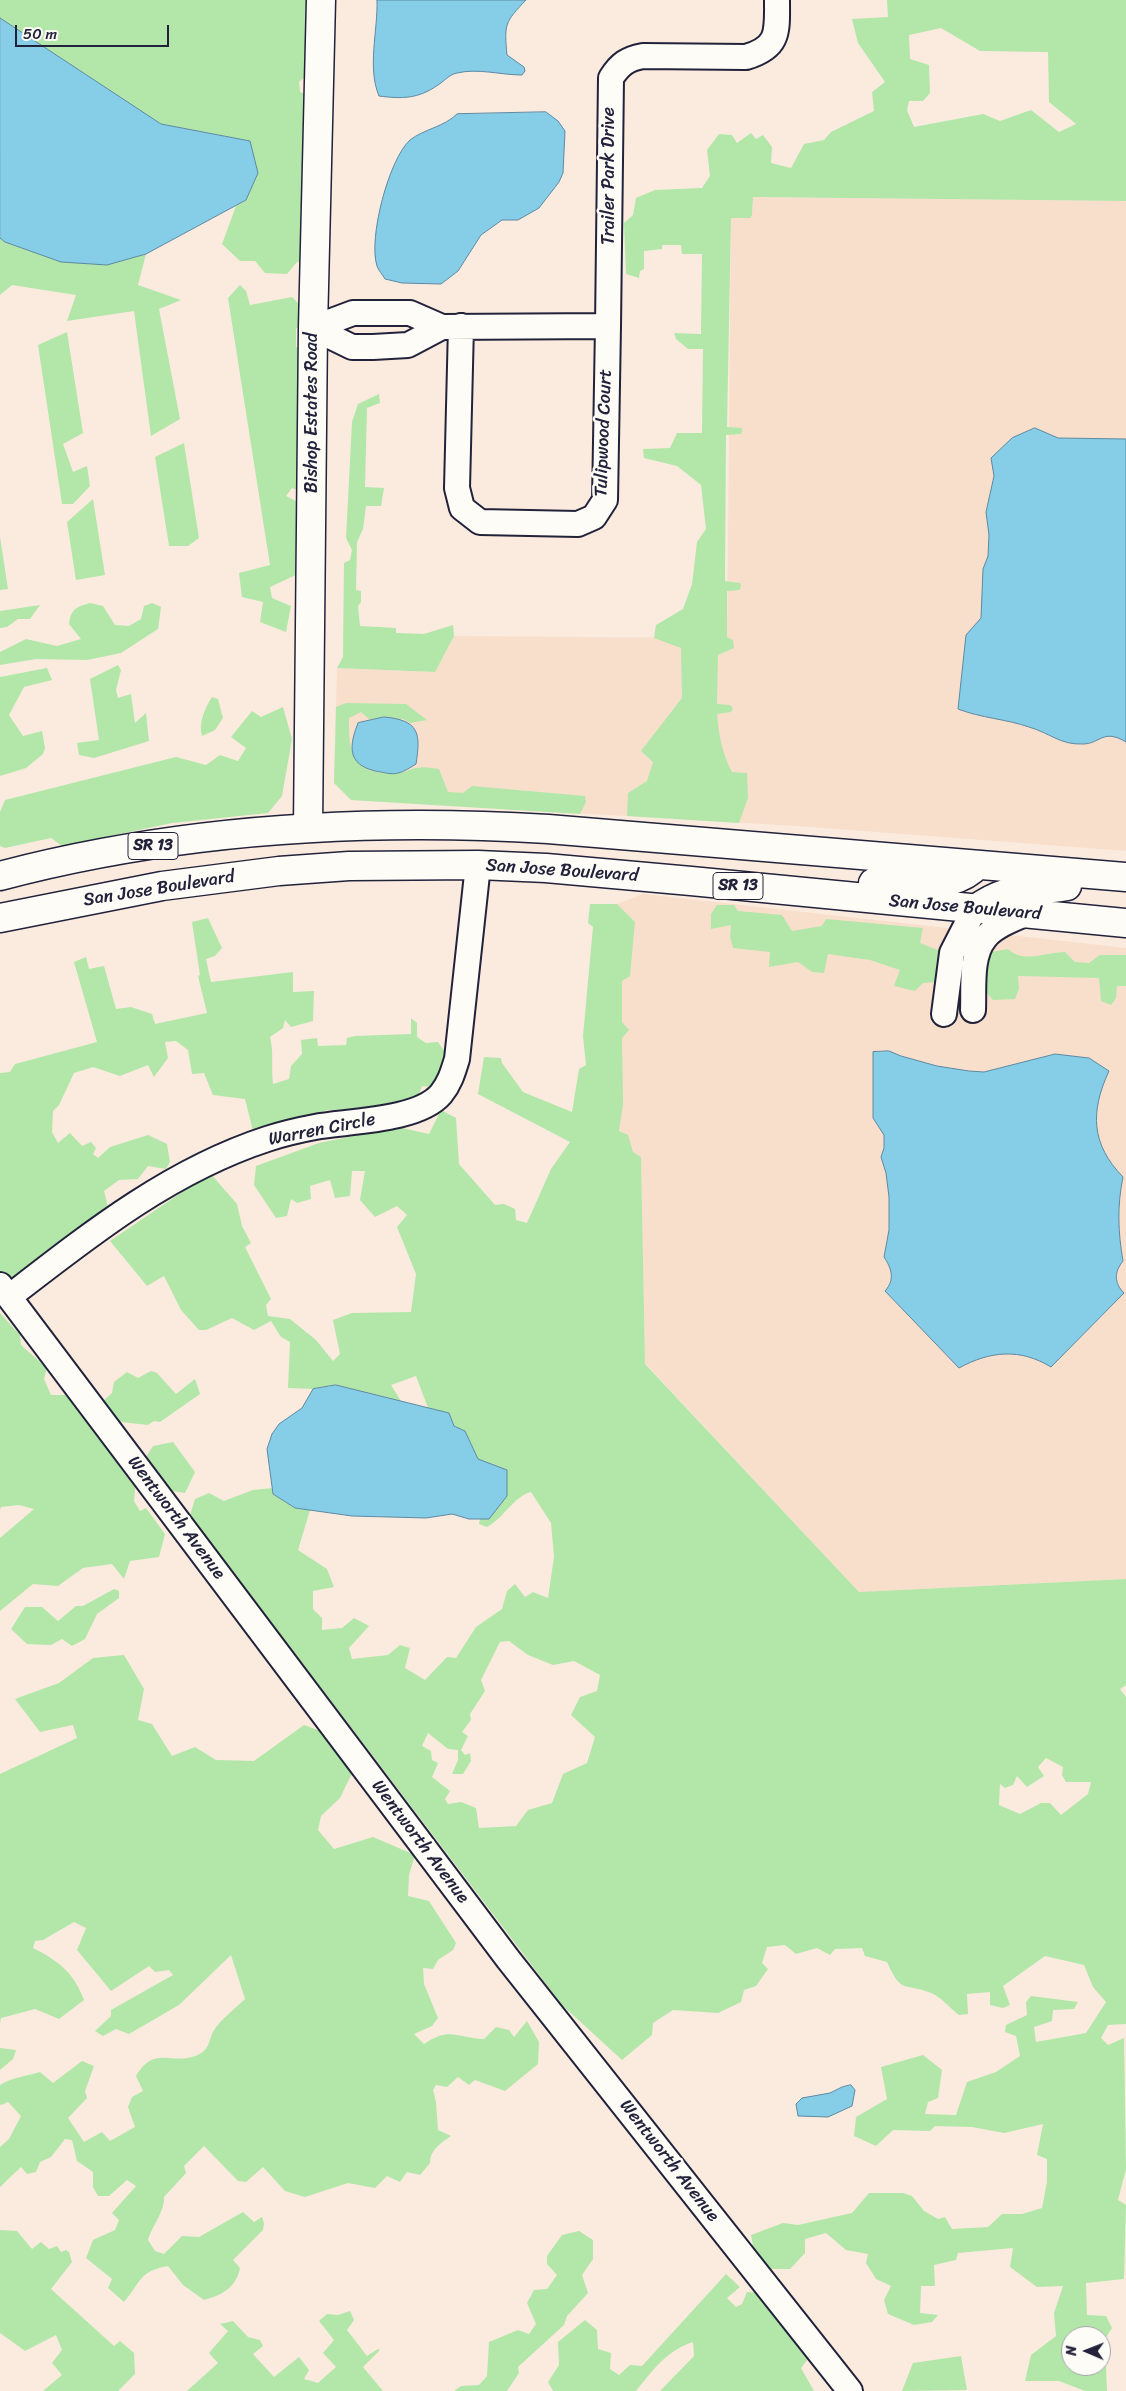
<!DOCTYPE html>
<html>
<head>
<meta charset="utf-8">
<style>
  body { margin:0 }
  #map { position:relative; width:1126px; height:2391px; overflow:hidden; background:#faebde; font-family:Sriracha,sans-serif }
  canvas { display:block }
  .north { position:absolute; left:1061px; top:2326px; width:50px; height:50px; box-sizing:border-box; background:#fdfcf7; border:1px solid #a5a5ac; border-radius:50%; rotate:271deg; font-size:14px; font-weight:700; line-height:20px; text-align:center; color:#22223b }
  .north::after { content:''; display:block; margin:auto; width:18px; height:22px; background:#22223b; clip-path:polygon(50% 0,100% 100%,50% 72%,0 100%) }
  .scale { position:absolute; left:15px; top:25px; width:154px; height:22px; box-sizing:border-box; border:2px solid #22223b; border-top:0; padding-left:6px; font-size:15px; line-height:18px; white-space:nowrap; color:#22223b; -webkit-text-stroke:4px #fdfcf7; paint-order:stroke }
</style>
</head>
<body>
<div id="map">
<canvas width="1126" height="2391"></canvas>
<div class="north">N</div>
<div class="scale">50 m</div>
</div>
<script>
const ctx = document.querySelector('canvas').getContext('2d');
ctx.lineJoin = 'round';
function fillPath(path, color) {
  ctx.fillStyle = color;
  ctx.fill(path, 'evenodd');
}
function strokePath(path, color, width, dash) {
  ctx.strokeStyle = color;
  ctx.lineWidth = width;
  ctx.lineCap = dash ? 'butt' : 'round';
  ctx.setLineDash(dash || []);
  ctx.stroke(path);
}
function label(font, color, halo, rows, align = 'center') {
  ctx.font = font + ' Sriracha,sans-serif';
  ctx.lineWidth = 5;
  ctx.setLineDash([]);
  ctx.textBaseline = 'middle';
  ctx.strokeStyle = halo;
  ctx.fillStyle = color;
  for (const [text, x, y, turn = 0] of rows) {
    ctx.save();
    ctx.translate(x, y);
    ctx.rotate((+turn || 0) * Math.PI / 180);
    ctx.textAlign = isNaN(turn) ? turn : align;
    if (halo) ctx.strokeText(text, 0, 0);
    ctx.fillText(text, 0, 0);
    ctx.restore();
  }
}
fillPath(new Path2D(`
  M753,197l373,4v650l-329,-25 -446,-26 -17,-17 3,-115 97,4 20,-36 273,2 4,-420 21,-3z
  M643,894l483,54v631l-267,13 -214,-229 -4,-197 -28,-15 4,-247z`), '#f8dfcc');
fillPath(new Path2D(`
  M0,0h311l-3,74 -9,8 1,10 10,4 -4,167 -9,-1 -10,12 -22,-1 -10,-12h-15l-18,-17 14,-38 10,-6 4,-59 -89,-17 -161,-106z
  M887,0h239v201l-373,-4 -1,18 -2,3h-19l-4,209 15,1v3l-1,3 -15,1 -1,146 15,2 1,3 -1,4 -13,1v46l6,3 1,8 -16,7 -1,49 13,1 3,3 -2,4 -14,2c2,22 5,39 15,58l15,1 1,25 -9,25 -112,-7 1,-23 19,-12 6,-19 -12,-11 41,-53 -1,-50 -27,-10 2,-13 27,-16 9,-25 5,-42 9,-13 -5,-44 -24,-19 -33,-8 -1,-9 27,-1 7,-15h25l1,-84h-15l-12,-10 -2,-6 27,1 1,-80h-20l-1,-9h-19v4l-18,2v18l-4,2 -1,7 -13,-4 -2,-51 9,-8 3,-17 19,-8 47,-2 8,-12 -3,-26 12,-16 13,1 5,8 14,-10 5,6 7,-4 9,12 -1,16 20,5 13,-24 20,-4 7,-8 43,-21 -2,-19 13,-10 -27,-39 -6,-24 36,-2zM941,28l39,23 68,1 1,50 27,22 -17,8 -28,-22 -31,11 -17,-7 -69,13 -7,-17 2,-9h14l7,-8 -1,-28 -19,-6 -1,-24z
  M0,238l5,4 102,23 39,-11 -8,31 43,15 -22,9 21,110 -29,17 -17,-125 -67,10 9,-26 -64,-10 -12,10z
  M240,285l6,6 4,14 42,-8 13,13v10l-9,9v18l7,3 -3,141 -8,-3 -6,8 16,8 -2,69 -30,14 2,11 19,8 -5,26 -26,-10 3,-20 -21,-5 -3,-24 31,-8 -42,-267z
  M67,332l16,101 -20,11 10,28 14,-6 3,20 -17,18h-11l-24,-159z
  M379,394l1,9 -13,5 -2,79 19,1 -3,18h-15l-3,23 -6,13 -1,48 5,1v11l-3,4 2,20 36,2v5l28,1 29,-9 1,11 -19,36 -98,-4 6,-11 1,-94 6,-3 2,-10 -6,-12 6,-116 6,-18z
  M184,443l15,95 -11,8h-19l-14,-89z
  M93,499l12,76 -29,5 -9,-58z
  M0,537l8,52 -8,1z
  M90,603l13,3 12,19 14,1 12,-7 3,-13 8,-3 9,4 -3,22 -37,24 -34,7 -51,-1 -36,6v-13l26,-13 31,7 24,-7 -12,-15c2,-15 7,-17 21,-21z
  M40,605l-10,14h-12l-11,8 -7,1v-17z
  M118,665l3,5 -5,20 2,8 13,-4 4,29 11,-10 3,28 -55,17 -15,-3 -2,-12 22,-3 -9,-61z
  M47,668l5,12 -28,7 -15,28 14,21 19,-5 3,17 -2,6 -17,14 -26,8v-99z
  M212,697l6,2 5,19 -8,12 -13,6c-4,-13 3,-28 10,-39z
  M346,703l60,1 21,16 -17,3 -7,-4h-34l-8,-7 -12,6c-1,38 6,58 49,55 6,0 12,-4 18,-5 7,-2 16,0 23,1l9,23 15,1 9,-7 113,10 1,6 -6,12 -229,-14 -17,-17 2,-76z
  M283,707l9,32 -10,57 -14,17 -96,10 -110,23 -11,-8 -46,10 -5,-2v-34l5,-12 171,-43 30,8 14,-10 18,6 8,-13 -15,-11 21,-26 9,6z
  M590,904h27l18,18 -5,54 -8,5v41l7,8 -7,8 1,66 -4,27 9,4 5,17 8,5 4,207 214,228 267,-13v106l-6,4 6,8v327l-18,1 -7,13 7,7 16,-7 2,131 -8,31 8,5 -2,74 -38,4 1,32 19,1 6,12 -7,11 2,52h-22l-26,-10h-34l6,-26 25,-19 -2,-23 9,-27 -26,1 -27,-20 3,-19 -55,5 -2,7 -22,5 1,21h-14l-1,27 18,2 -6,7 -18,3 -26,-11 -4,-14 7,-14 -15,-7 -10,-16 2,-9 -22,-4 -20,-17 -21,6v14l-15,16h-23l-12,-12 -4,-22 32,-12 15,2 54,-12 17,-20h34l9,3 12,15 14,8 7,-2 7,12 36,-2 14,-13h20l20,-6 5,-26v-23l-10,-4 6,-31 -39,9 -32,-6 -37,-1 -5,5 -37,-1 -17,16 -22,-10 2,-19 31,-18 -6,-32 42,-12 19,15 -4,28 -10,4 -3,12 31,1 11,-33 29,-10 24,-16 -4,-20 -11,-4 1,-7 21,-10 -1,-13 5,-6 47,6 -4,7 -21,1 -1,11 -18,6 2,15 50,-9 20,-31 -13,-15 -9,-22 -39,-9 -42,30 7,19 -7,3 -13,-3v-13l-23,2 1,20 -9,1c-9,-7 -18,-18 -28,-22 -28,-11 -29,2 -44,-31l-22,-6 -3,-8 -27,1 -5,6 -13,-7 -21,6 -11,-9 -18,2 -5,16 6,6 -12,17 -12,4 -3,12 -23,11 -45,-3 -20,13 -1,12 -30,25 -60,-55 -372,-490 5,-16 14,-6 15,8 29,-11 19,-2 1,6 21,14 16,2 -12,40 29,19 7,18 -21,4v18l9,9v12l20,-2 12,-10 15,8 -20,22 3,11 36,-4 12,-10 10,3 -5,20 20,12 22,-23 9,1 20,-31 26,-18 5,-18 8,-7 10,13 8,-5 15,6 6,-41 -3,-34 -20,-31c-18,5 -27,26 -44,35l-8,-3 1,-5h9l-11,-60 -13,-28 -11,-5 -6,-13 -20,-5 -12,-32 -25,9 10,16 -65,-16 -23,4 -25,-1 2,-46 -9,-5 -10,-16 -17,9 -22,-12 -26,12h-7l-18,-20 -17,-34 -17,10 -37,-45 100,-68 27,31 5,22 9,17 -6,4 26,52 -5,6 2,11 22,3 26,21 17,21 7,-7 -7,-34 19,-7 59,-1 5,-38 -19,-47 10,-12 -10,-9 -22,11 -15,-17 5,-29h-13l-2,25 -15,2 -5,-18 -20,6 1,13 -14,4 -6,-4 -4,17 -11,2 -22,-33 2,-19 63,-23 79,-16 31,7 12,-24 15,8 3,46 36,41 9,-1 11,5 1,11 11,3 24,-54 19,-27 -92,-48 6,-37 17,1 1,5 21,29 49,20 7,-43 7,-4 -3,-29 10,-109 -5,-4zM509,1641l19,14 25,10 21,-4 26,14 -3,16 -17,6 -9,18 24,22 -8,26 -24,11 -11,29 -24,7 -12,16 -37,2 -3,-20 -15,-6 -13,2 -3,-5 5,-8 -18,-14 6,-14 -6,-3 -1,-9 -9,-5 6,-13 20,16 10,1v10l-6,14h11l8,-13 -1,-8 -5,2 -4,-5 7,-14 -6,-4 9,-12 -1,-6 15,-23 -4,-11 19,-38zM1046,1758l17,9 -1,8 4,7h25l-3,12 -27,21 -11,-12h-9l-21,11 -21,-9 1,-21 5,4 8,-3 4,-9 10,11 17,-11 -6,-9zM1071,2336h30v30h-30z
  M717,905h17l4,6 44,4 10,16 30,-5 4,-7 97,9 -3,15 23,9 -8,30 -12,1 -8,8 -21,-5 6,-16 -30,-10 -42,-6 -4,19 -12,-1 -14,-10 -29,5 1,-15 -37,-4 -3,-11 1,-12 -20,4v-15z
  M208,918l14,30 -7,8 -9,3 5,23 82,-10v20l21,-1 -1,30 -22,6 -6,-7 -2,8 -13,9c4,16 1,29 3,47l16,-5 2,-13 11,-12 -1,-14 16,-2 1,8 28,-1 1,-7 8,-2 56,-2v-16l6,5v14l9,6 12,-1 9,13 -6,17 -9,15 -10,-1 -5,13 -20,8 -69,3 -75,21 -8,-32 -32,-4 -9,-22 -12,1 -4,-24 -12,-9 -11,1 3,16 -14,19 -6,-12 -28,11 -27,-9 -19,6 -15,32 -6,6 -1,21 6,11 12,-10 12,13 9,-4 5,6 -3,6 5,4 12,-11 38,-12 19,9 3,18 -4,7 -18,-3 -10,13 -19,1 -15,11 5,20 -92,69 -12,-4 -5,-6v-197l10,-1 5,-8 82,-22 -23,-80 12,-5 3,12 15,-3 12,43 15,-2 21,7 3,10 52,-11 -9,-37 2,-1 -8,-53z
  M1008,949c16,15 38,3 57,3l10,10 14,1 11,-8h26v31h-9l-1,12 -5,7 -10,-4 -2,-23 -81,-2 1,13 -4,10 -22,1 -11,-12 4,-35z
  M0,1313l20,22 1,10 26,23 -3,11 7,16h18l40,53 6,13 3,-3 18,21 -2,22 6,10 6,-3 19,26 -6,23 -29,4 -6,18 -12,-15 -29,4 -25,18 -25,-2 -33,27v-73l34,-29 -15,-4 -18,2 -1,3z
  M151,1371l6,2 19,21 19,-15 5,15 -40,28 -6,-1 -6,4 -27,-3 -18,-21 9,-8 2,-11 13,-10 11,6z
  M173,1442l22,30 -10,21 -18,-3 -21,-33 7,-11z
  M114,1589l5,2v7l-22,16 -12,25 -13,7 -10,-7 -11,6 -24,-1 -16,-15 14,-22h17l16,14 18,-15h7z
  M124,1655l20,34 -6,31 14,4 20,32 23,-9 21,13 38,1 50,-36 22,8 28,36 -14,29 -19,18 -3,14 16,19 39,-12 42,18 -6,20 -1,21 21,5 27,42 -3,7 -15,10 -5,9 -10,-1 1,16 14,34 -6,8 -18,8 10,10c26,-18 33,-6 60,-5l12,-12 13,3 5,7 13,-16 12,21 -1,22 -33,27 -30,-11 -6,5 -11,-8 -11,10 -11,-2 -3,5 3,12 2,28 13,6c-10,7 -21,14 -21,27l-10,12 -13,-3 -7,10 -13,-6 -12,12 -27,-5 -43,14 -20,-6 -22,-24 -17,15 -8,-1 -34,-35 -20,20 2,7 -22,24c1,14 -12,29 -16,43l7,11 9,3 18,-18 17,1 44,-25 11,10 8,-5 2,6 -1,7 -30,30 7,8c-4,20 -18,27 -36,32l-21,-15 -15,-19c-29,5 -27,16 -44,36l-16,-14 4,-9 -26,-21 7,-18 22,-10 4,-10 -7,-7 24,-27 -9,-6 -18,16h-11l-5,-9v-15l-16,-11 -5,-21 -7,-1 -14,18 -11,5 -4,10 -9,2 -6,-7 -21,20v-40l9,-8 12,-23 -13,-14 -7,3 -1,-1v-19c11,-7 26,-9 40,-13l13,11 29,-22 12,5 -9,25 2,7 -19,20 16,24 18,-10 8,9 25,-14 -7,-20 4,-10 11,-6 -7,-15c18,-31 36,-11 59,-20 18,-6 12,-19 22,-30 8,-10 19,-18 28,-27l-14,-44 -52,50 -50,29 -13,-5 -13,7 -8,-5 16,-15v-6l62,-35 -4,-5 -14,2 -6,-6 -38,25 -34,-41 9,-22 -12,-6 -31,18 -8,1 -2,7c26,13 41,25 51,52l-25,19 -24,-10 -34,9 -1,6v-250l77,-36 -4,-13 -33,7 -25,-33 44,-16 34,-25z
  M0,2048l16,2 -3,9 -13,11z
  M0,2230l17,1 15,18 9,-7 8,7 8,-3 4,6 5,-2 3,2 3,10 -21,27 63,57 6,-5 14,12 1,21 -17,17h-75l19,-16 -10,-12 10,-13 -6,-15 -31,16 -25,-18z
  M579,2231l14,9v19l-11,16 6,18 -21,23 -3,9 -46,42 1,6 -12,18h-53l7,-5 18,-1 8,-9 2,-34 29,-12 11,4 7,-10 -9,-21 7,-13 13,-1 10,-14 -10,-11v-8l15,-21z
  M726,2274l14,13 -13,11 9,9 6,-3 5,-12 16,1 45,66 -7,9 13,23h-154l34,-35 -1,-14c-27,9 -40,28 -57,49h-83l-5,-9 11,-17 -1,-23 27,-22 12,10 1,19 13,4 -1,16 9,6 11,-10 12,1z
  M350,2311l4,9 -7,10 20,26 11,-7 2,1 -17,17 20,24h-196l31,-28 -9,-10 19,-22 -8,-7 13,-3 15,16 12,3 3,6 -10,8 21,23 25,-20 10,13 -5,9 14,4 18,-16 -13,-14 11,-13 -15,-19 8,-7 11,1z
  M961,2356l6,34 -65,1 11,-28z`), '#b2e7a9');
const water = new Path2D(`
  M377,0h149c-21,22 -22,24 -19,55l17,12 1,4 -3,4c-21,0 -44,-7 -65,-2 -7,1 -14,9 -19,12 -20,14 -36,14 -59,11 -12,-29 -1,-65 -2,-96z
  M0,18l161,106 89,17 8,32 -12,27 -100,54 -39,11 -46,-3 -56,-20 -5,-4z
  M546,112l12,9 7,10 -2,42 -4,9 -20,26 -21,12h-16l-21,15 -23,36 -17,13 -39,-1 -17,-4c-2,-4 -7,-9 -8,-13 -9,-28 12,-107 33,-126 14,-11 34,-13 47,-26z
  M1035,428l23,10 68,1v303c-23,-14 -26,2 -43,2 -23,1 -33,-11 -54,-17 -23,-8 -48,-9 -71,-18l8,-74 15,-17 2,-49 5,-13 1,-21 -3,-23 8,-36 -3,-18 21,-20z
  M384,717c35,3 37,16 32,47 -5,3 -12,8 -18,9 -6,2 -16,-1 -23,-2 -28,-7 -26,-25 -17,-48z
  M889,1051l12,5 36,10 32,5 15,1 71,-18 34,4 20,13c-19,41 -18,73 14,106 -6,29 -5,55 0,84 -9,11 -9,22 1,32l-73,74c-31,-19 -61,-16 -92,1l-74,-77c10,-11 7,-22 -1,-34l5,-27v-33l-3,-24 -5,-16 3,-9v-13l-11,-17v-66z
  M336,1385l113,28 5,13 11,5 13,28 29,11v26l-18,23h-20l-17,-5 -26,4 -74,-2 -57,-8 -22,-14 -6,-45 5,-15 7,-10 23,-16 11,-19z
  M851,2085l4,5 -3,16 -24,11 -30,-1 -2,-12 6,-6 28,-5 12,-6z`);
fillPath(water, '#86cde7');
strokePath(water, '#5e89a2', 1);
const minor = new Path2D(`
  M461,326l-4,162 5,20 18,14 98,2 16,-7 11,-17 3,-174
  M313,328l39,19h21l35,-2 34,-18 166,-1 3,-248c9,-14 16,-19 32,-22l103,1c34,-10 31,-26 31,-57
  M313,328l40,-15h57l32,14
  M973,1010c1,-21 -3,-54 12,-72 9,-12 27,-18 40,-24
  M944,1014l8,-61 22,-43
  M0,1285l508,674 342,432
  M9,1297c80,-62 160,-126 258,-158 15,-5 32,-9 48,-12 33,-6 103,-6 126,-33 9,-11 12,-22 16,-35l21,-194`);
const tertiary = new Path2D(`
  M308,827l5,-499 8,-328`);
const primary = new Path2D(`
  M0,876c178,-47 365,-58 548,-47l578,48
  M873,883c32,-4 72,9 99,-13
  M974,910c38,-27 52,-16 93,-24
  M0,918l162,-32 117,-15 70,-5 129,-1 68,3 145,13 435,42`);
strokePath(minor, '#22223b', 28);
strokePath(tertiary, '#22223b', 31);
strokePath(primary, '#22223b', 31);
strokePath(minor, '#fdfcf7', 24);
strokePath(tertiary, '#fdfcf7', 28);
strokePath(primary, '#fdfcf7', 28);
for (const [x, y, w] of [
  [153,846,50],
  [738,886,50]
]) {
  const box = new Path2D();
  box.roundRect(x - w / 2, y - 13.5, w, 27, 4);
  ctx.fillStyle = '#fdfcf7';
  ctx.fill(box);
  strokePath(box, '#22223b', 1);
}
label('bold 16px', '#22223b', null, [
  ["SR 13",153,846],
  ["SR 13",738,886]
]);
label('18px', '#22223b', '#fdfcf7', [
  ["Trailer Park Drive",609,176,-90],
  ["Bishop Estates Road",312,413,-90],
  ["Tulipwood Court",604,433,-88],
  ["San Jose Boulevard",562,871,4],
  ["San Jose Boulevard",159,889,-9],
  ["San Jose Boulevard",965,908,5],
  ["Warren Circle",322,1130,-11],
  ["Wentworth Avenue",176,1518,53],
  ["Wentworth Avenue",420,1842,53],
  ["Wentworth Avenue",669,2161,52]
]);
</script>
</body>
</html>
